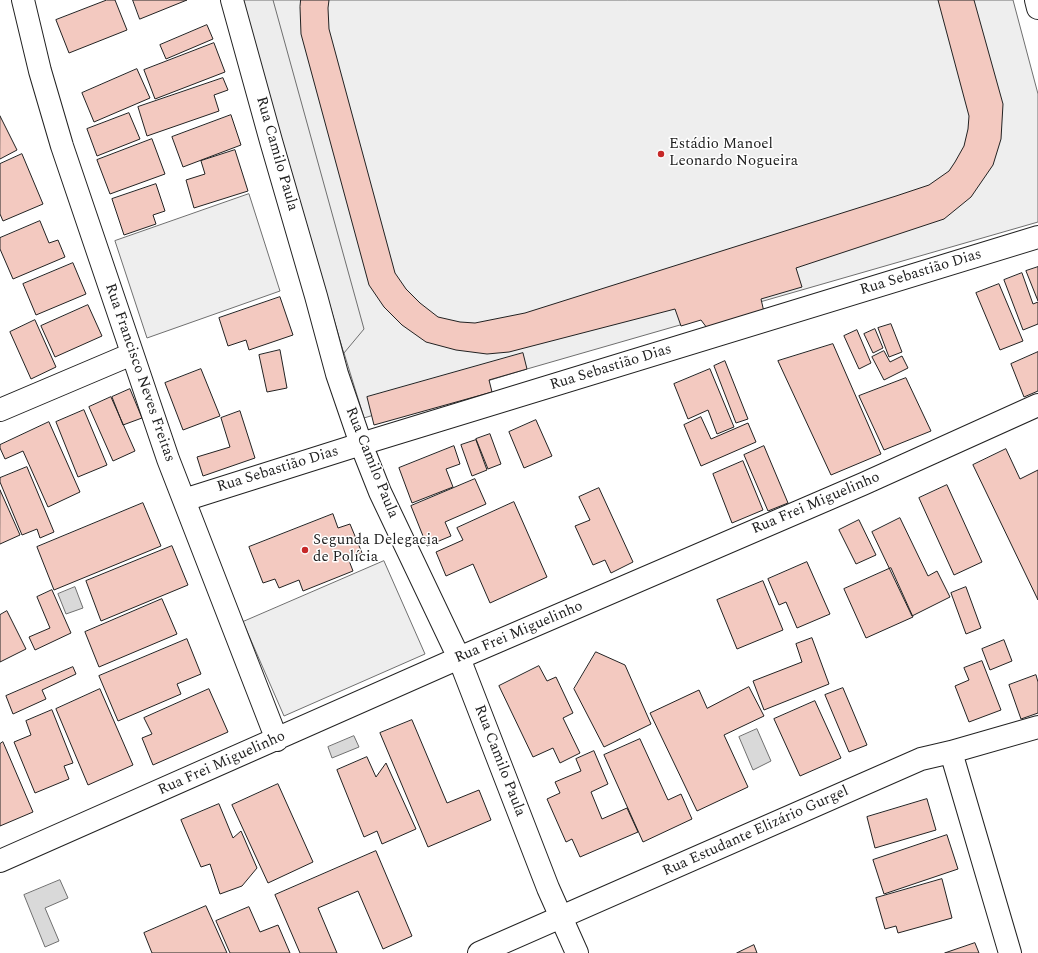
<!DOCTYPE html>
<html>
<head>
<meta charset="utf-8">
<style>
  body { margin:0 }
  canvas { display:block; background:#fff }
</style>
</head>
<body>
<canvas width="1038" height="953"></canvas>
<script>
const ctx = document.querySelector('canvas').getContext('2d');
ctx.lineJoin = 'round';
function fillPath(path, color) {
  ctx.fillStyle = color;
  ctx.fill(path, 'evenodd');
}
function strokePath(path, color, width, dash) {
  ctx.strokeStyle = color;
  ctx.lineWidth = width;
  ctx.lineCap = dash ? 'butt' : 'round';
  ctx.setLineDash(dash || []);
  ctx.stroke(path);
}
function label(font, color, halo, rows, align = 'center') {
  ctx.font = font + ' Spectral,serif';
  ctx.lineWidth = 3;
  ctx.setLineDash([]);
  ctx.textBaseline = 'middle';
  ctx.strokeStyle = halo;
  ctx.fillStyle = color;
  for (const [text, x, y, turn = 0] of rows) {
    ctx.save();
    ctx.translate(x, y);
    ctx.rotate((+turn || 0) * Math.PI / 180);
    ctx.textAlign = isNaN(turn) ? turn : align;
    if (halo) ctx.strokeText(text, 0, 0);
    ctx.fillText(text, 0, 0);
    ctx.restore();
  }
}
const green = new Path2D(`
  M242,0h771l25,94v128l-511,147 -163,49 -20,-65z
  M249,194l31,97 -133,47 -32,-97z
  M384,561l41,93 -141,62 -41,-94z`);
fillPath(green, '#eee');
strokePath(green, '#6f6f6f', 1);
const parking = new Path2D(`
  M242,0h31l91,329 -20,24z`);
fillPath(parking, '#ededed');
strokePath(parking, '#6f6f6f', 1);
const water = new Path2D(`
  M75,587l8,21 -17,6 -8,-20z
  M757,729l14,32 -18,9 -14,-33z
  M354,736l5,11 -27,11 -4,-11z
  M60,880l8,18 -23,10 14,33 -14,6 -21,-52z`);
fillPath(water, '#d9d9d9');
strokePath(water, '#6f6f6f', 1);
const building = new Path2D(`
  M107,0h8l12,30 -58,23 -13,-33z
  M133,0h54l-47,19z
  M301,0h28l-1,8 1,21 66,244 11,16 14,14 18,14 22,5 15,1 50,-10 371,-117 33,-11 20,-14 6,-9 9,-16 4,-17 1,-13 -31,-116h36l29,104 -2,35 -8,26 -22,32 -27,22 -148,49 6,19 -41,12 3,13 -57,16 -6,-8 -20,6 -6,-17 -166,43 -22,2 -31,-4 -30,-8 -24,-17 -18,-18 -15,-22 -68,-251 -1,-27z
  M207,25l6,14 -47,20 -6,-14z
  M214,43l11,29 -70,27 -11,-29z
  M137,69l13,29 -56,24 -12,-29z
  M223,78l5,12 -14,5 5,16 -72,25 -9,-29z
  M129,113l11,26 -43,17 -10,-27z
  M231,115l10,30 -58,22 -11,-30z
  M0,116l17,34 -17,9z
  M152,139l13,35 -55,20 -13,-34z
  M235,150l13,41 -54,17 -8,-28 19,-6 -4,-13z
  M22,154l21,50 -40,17 -3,-7v-50z
  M156,184l9,27 -12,4 3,9 -32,11 -12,-36z
  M40,221l9,22 9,-3 7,17 -52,22 -13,-30v-11z
  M73,263l13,31 -50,21 -13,-31z
  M1038,267v34l-12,-30z
  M1022,273l11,31 5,-2v22l-15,6 -19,-50z
  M999,284l24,57 -23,9 -24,-57z
  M280,297l13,38 -44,15 -3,-10 -18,6 -9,-28z
  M88,305l14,31 -47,21 -14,-31z
  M35,320l21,47 -25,12 -21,-47z
  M891,324l11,28 -13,5 -11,-29z
  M875,329l8,19 -10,5 -9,-19z
  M857,330l14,33 -12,6 -15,-33z
  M833,344l48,110 -50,21 -53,-114z
  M280,350l7,38 -20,4 -8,-37z
  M884,351l6,11 12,-6 6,12 -24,12 -12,-23z
  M1038,352v39l-14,6 -13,-33z
  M523,353l4,16 -38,11 3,12 -118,33 -7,-28z
  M725,361l23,58 -12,4 -22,-57z
  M201,369l19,47 -37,14 -18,-47z
  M710,369l24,58 -17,7 -9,-24 -20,9 -14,-35z
  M906,378l25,53 -47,19 -25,-54z
  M130,389l12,29 -19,7 -11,-28z
  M111,397l24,54 -22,10 -24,-54z
  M84,410l23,55 -29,12 -22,-55z
  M240,411l15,47 -52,18 -6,-19 33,-10 -9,-29z
  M701,417l10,22 37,-16 8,19 -55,24 -17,-41z
  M536,420l16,36 -28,12 -15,-36z
  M49,422l31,70 -32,15 -25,-56 -18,8 -5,-11v-3z
  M490,434l11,30 -13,5 -12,-30z
  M476,440l11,30 -15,6 -11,-31z
  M454,446l6,18 -14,5 7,18 -41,16 -13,-35z
  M764,446l24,57 -20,8 -24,-56z
  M1006,449l14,30 18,-9v130l-65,-135z
  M743,461l20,49 -31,13 -19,-49z
  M27,467l27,65 -14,6 -3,-9 -15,6 -22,-53v-4z
  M475,479l11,25 -41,18 6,14 -24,10 -16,-40z
  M947,485l35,77 -28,13 -35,-77z
  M599,488l34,74 -22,11 -6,-13 -12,5 -18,-39 15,-6 -11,-23z
  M0,490l20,45 -20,9z
  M514,502l33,75 -57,26 -17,-39 -27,12 -10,-24 27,-12 -6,-12z
  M143,503l18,43 -107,44 -17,-43z
  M333,514l5,14 12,-4 12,29 -14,5 5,13 -50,20 -4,-11 -20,8 -4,-9 -12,4 -14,-36z
  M900,518l28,58 9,-5 13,26 -38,19 -40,-84z
  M859,520l17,35 -20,9 -17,-34z
  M172,546l16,39 -87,36 -15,-40z
  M807,562l23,52 -33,14 -11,-26 -7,3 -11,-26z
  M891,568l22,49 -47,21 -22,-49z
  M763,581l20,49 -46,19 -20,-49z
  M966,587l15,41 -15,6 -15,-41z
  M52,590l19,43 -36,17 -6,-13 21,-9 -13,-31z
  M162,599l15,35 -78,33 -14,-35z
  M7,611l19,38 -26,13v-47z
  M812,638l17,46 -65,26 -11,-29 49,-19 -6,-18z
  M187,639l14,35 -24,10 4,10 -63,27 -19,-45z
  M1004,640l8,21 -22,9 -8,-21z
  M596,652l29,13 26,59 -47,23 -30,-58z
  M982,661l19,49 -32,12 -14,-36 14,-6 -5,-12z
  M539,666l8,15 9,-4 17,36 -10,5 17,35 -20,10 -7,-15 -20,9 -34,-71z
  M73,667l3,7 -34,16 4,9 -33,15 -7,-18z
  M1036,675l2,7v31l-17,6 -12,-34z
  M749,687l15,29 -40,19 24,52 -51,24 -47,-98 49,-23 8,18z
  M843,688l24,57 -18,7 -24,-57z
  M100,689l33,76 -45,20 -32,-76z
  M209,689l19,43 -75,33 -11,-27 10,-4 -8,-16z
  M815,701l26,57 -41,18 -26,-57z
  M52,710l21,53 -9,3 5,13 -34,14 -21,-51 17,-7 -5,-14z
  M412,720l35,83 32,-13 12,30 -63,27 -48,-114z
  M640,739l28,61 13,-6 11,25 -49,23 -39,-87z
  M3,742l30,70 -33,14v-82z
  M594,751l14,33 -17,8 11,27 25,-11 11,24 -58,25 -8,-18 -6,3 -19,-43 13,-6 -5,-11 26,-11 -5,-12z
  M367,757l9,20 10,-14 30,66 -34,15 -5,-13 -13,6 -27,-67z
  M278,784l35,78 -45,21 -36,-78z
  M927,799l9,31 -61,18 -8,-31z
  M219,804l14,34 8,-7 16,37 -15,18 -22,8 -10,-30 -9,3 -20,-47z
  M947,835l11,34 -74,25 -11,-34z
  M376,851l36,85 -29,13 -25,-58 -40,17 19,45h-37l-25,-58z
  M942,879l10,39 -54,15 -2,-7 -11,3 -9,-31z
  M206,906l21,47h-75l-8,-20z
  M249,907l11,25 18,-7 12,28h-60l-14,-32z
  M975,943l4,10h-34z
  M754,945l3,8h-20z`);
fillPath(building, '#f3c9c0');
strokePath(building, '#222', 1);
const minor = new Path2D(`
  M23,0l17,71 22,75 106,313 109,281
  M232,0l39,141 45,155 21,78 24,70 19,48 79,166 89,230 29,65
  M1036,0l2,8
  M0,410l132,-56
  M184,500l177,-56 677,-207
  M951,752l59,201
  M0,861l459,-203 404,-174 175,-79
  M479,953l442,-194 30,-7 87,-25`);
strokePath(minor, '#222', 24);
strokePath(minor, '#fff', 22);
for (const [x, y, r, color] of [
  [661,154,4,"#c62828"],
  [305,550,4,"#c62828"]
]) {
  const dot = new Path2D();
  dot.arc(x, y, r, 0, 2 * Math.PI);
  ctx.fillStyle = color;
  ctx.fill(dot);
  strokePath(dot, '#fff', 1.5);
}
label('15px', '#222', '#fff', [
  ["Estádio Manoel",669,145],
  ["Leonardo Nogueira",669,162],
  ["Segunda Delegacia",313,541],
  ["de Polícia",313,558]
], 'left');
label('15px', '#222', '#fff', [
  ["Rua Camilo Paula",276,154,74],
  ["Rua Sebastião Dias",921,273,-17],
  ["Rua Sebastião Dias",611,368,-17],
  ["Rua Francisco Neves Freitas",139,373,71],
  ["Rua Camilo Paula",371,463,68],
  ["Rua Sebastião Dias",278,470,-17],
  ["Rua Frei Miguelinho",816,504,-23],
  ["Rua Frei Miguelinho",519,633,-23],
  ["Rua Camilo Paula",499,761,69],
  ["Rua Frei Miguelinho",222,764,-24],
  ["Rua Estudante Elizário Gurgel",756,832,-24]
]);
</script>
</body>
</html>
